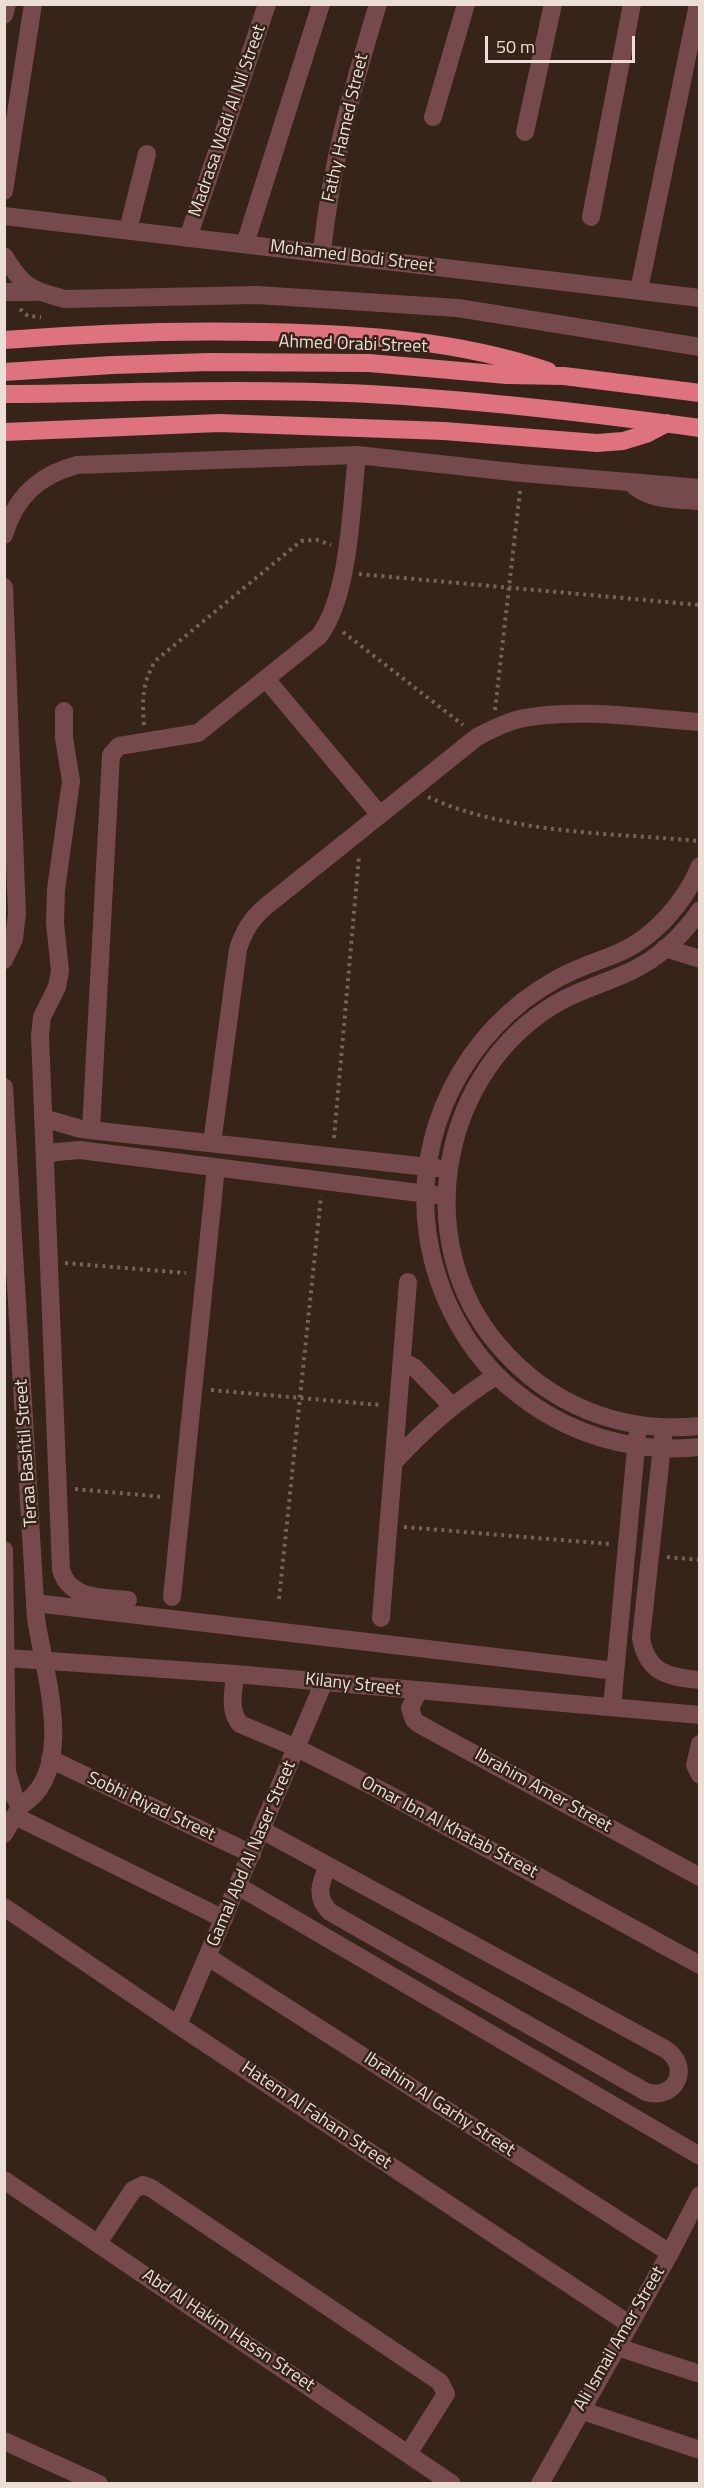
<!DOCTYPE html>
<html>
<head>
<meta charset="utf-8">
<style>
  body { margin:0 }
  #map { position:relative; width:704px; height:2488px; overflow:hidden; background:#352417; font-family:"Titillium Web",sans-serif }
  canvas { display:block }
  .frame { position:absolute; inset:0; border:6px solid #eaded6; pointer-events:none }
  .scale { position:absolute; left:485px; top:36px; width:150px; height:27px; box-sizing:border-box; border:3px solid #eaded6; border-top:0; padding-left:8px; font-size:18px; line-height:21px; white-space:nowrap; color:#eaded6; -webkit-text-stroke:4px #352417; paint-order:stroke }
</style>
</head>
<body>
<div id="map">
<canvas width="704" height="2488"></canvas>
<div class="frame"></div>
<div class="scale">50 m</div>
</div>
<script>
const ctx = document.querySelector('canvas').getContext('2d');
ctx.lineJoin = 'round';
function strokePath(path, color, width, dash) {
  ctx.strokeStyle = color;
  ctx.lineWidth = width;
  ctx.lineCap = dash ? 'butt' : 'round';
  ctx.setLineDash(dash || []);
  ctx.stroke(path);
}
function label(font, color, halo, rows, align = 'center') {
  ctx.font = font + ' "Titillium Web",sans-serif';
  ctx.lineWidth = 5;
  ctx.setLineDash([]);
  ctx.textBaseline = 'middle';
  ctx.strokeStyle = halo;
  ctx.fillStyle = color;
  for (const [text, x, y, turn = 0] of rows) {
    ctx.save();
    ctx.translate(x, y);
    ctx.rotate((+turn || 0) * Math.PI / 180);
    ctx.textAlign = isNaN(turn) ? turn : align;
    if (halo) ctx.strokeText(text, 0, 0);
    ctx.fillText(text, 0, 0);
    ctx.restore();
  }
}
strokePath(new Path2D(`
  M20,309l8,7 13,1
  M359,574l341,31
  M343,632l120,93
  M495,710l25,-219
  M144,725c-2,-27 -2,-40 11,-64l146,-120 16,-1 14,5
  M428,797c81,37 183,36 272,44
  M334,1138l25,-282
  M65,1263l121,10
  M211,1390l169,15
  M75,1489l89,8
  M404,1527l205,17
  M667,1557l33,3
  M279,1599l42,-403`), '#736459', 4, [3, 4.5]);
strokePath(new Path2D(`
  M433,117l33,-113
  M525,132l28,-128
  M4,216l696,82
  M591,217l41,-213
  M128,230l19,-76
  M188,238l79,-234
  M245,244l76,-240
  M322,253c8,-85 31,-167 56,-249
  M639,290l59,-286
  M4,292h32
  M630,482c18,19 46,17 70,19
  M266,679l114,136
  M64,711v27l7,43 -15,109 -1,33 5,48 -3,16 -15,30 -2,18 21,535c9,30 41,27 67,30
  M700,866c-15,36 -46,72 -82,87 -21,9 -43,15 -63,27 -90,50 -143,154 -127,256 9,59 39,117 86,155 53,43 117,63 186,56
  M700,910c-18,26 -43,49 -71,62 -28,13 -57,20 -83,38 -108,72 -134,235 -48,335 51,60 123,89 202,81
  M665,948l35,11
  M43,1118l38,11 356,39
  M91,1130l20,-375 8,-9 79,-13 121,-97c31,-41 32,-129 38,-181
  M212,1143l26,-194c6,-18 13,-30 27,-42l212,-170c15,-8 31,-16 47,-19 57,-10 118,0 176,4
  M45,1156l11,-4 24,-2 355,45
  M402,1361l13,7 37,38
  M663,1437l-22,201c6,35 27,39 59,42
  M394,1462c31,-34 63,-62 102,-86
  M172,1597l44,-430
  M35,1603l580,68
  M381,1618l27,-336
  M235,1674c-1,17 -7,36 5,50l57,24 87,44 316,173
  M418,1692l-8,16 4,12 5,4 281,153
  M612,1707l25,-270
  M700,1744l-5,21 5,10
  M50,1759l202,95
  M15,1816l209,103
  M262,1830l403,219c27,17 11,52 -19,43l-316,-180c-15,-15 -10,-29 -2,-46
  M4,1834l16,-27
  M238,1886l462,270
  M4,1907l174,118 451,299
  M208,1957l462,296
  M178,2025l146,-343
  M4,2180l448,304
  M98,2243l35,-53 10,-5 8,3 289,194 6,12 -38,60
  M617,2347l83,27
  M580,2410l120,40
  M4,2441l95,43
  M540,2484l130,-231 30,-58`), '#76494d', 18);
strokePath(new Path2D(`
  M4,15l3,-11
  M4,191l29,-187
  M4,256c19,31 26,34 61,43l192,-4 201,13 242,39
  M4,535c11,-38 35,-60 73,-70l280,-10 165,18 178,15
  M4,587l13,327 -3,25 -10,21
  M4,1087l32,531c7,52 43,154 -16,188l-6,-10 -7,-24 -3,-222
  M7,1658l228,16 465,41`), '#76494d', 18);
strokePath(new Path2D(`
  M4,340c87,-7 174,-10 261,-8 95,2 193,8 283,39
  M4,372l108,-7 98,-3 159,1 138,12 57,1 136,17
  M4,394c122,-1 244,-6 365,0 111,6 221,19 331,34
  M4,432l215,-9 225,8 153,12 26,-2 23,-7 21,-11`), '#de727f', 18);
label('18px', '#eaded6', '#352417', [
  ["Madrasa Wadi Al Nil Street",228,121,-71],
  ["Fathy Hamed Street",346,128,-77],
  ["Mohamed Bodi Street",352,257,7],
  ["Ahmed Orabi Street",353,345,2],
  ["Teraa Bashtil Street",27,1453,-94],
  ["Kilany Street",353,1685,6],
  ["Ibrahim Amer Street",543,1791,29],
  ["Sobhi Riyad Street",151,1807,25],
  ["Omar Ibn Al Khatab Street",449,1828,28],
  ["Gamal Abd Al Naser Street",252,1854,-67],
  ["Ibrahim Al Garhy Street",439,2105,33],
  ["Hatem Al Faham Street",316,2116,34],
  ["Abd Al Hakim Hassn Street",228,2331,34],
  ["Ali Ismail Amer Street",620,2339,-60]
]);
</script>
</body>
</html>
